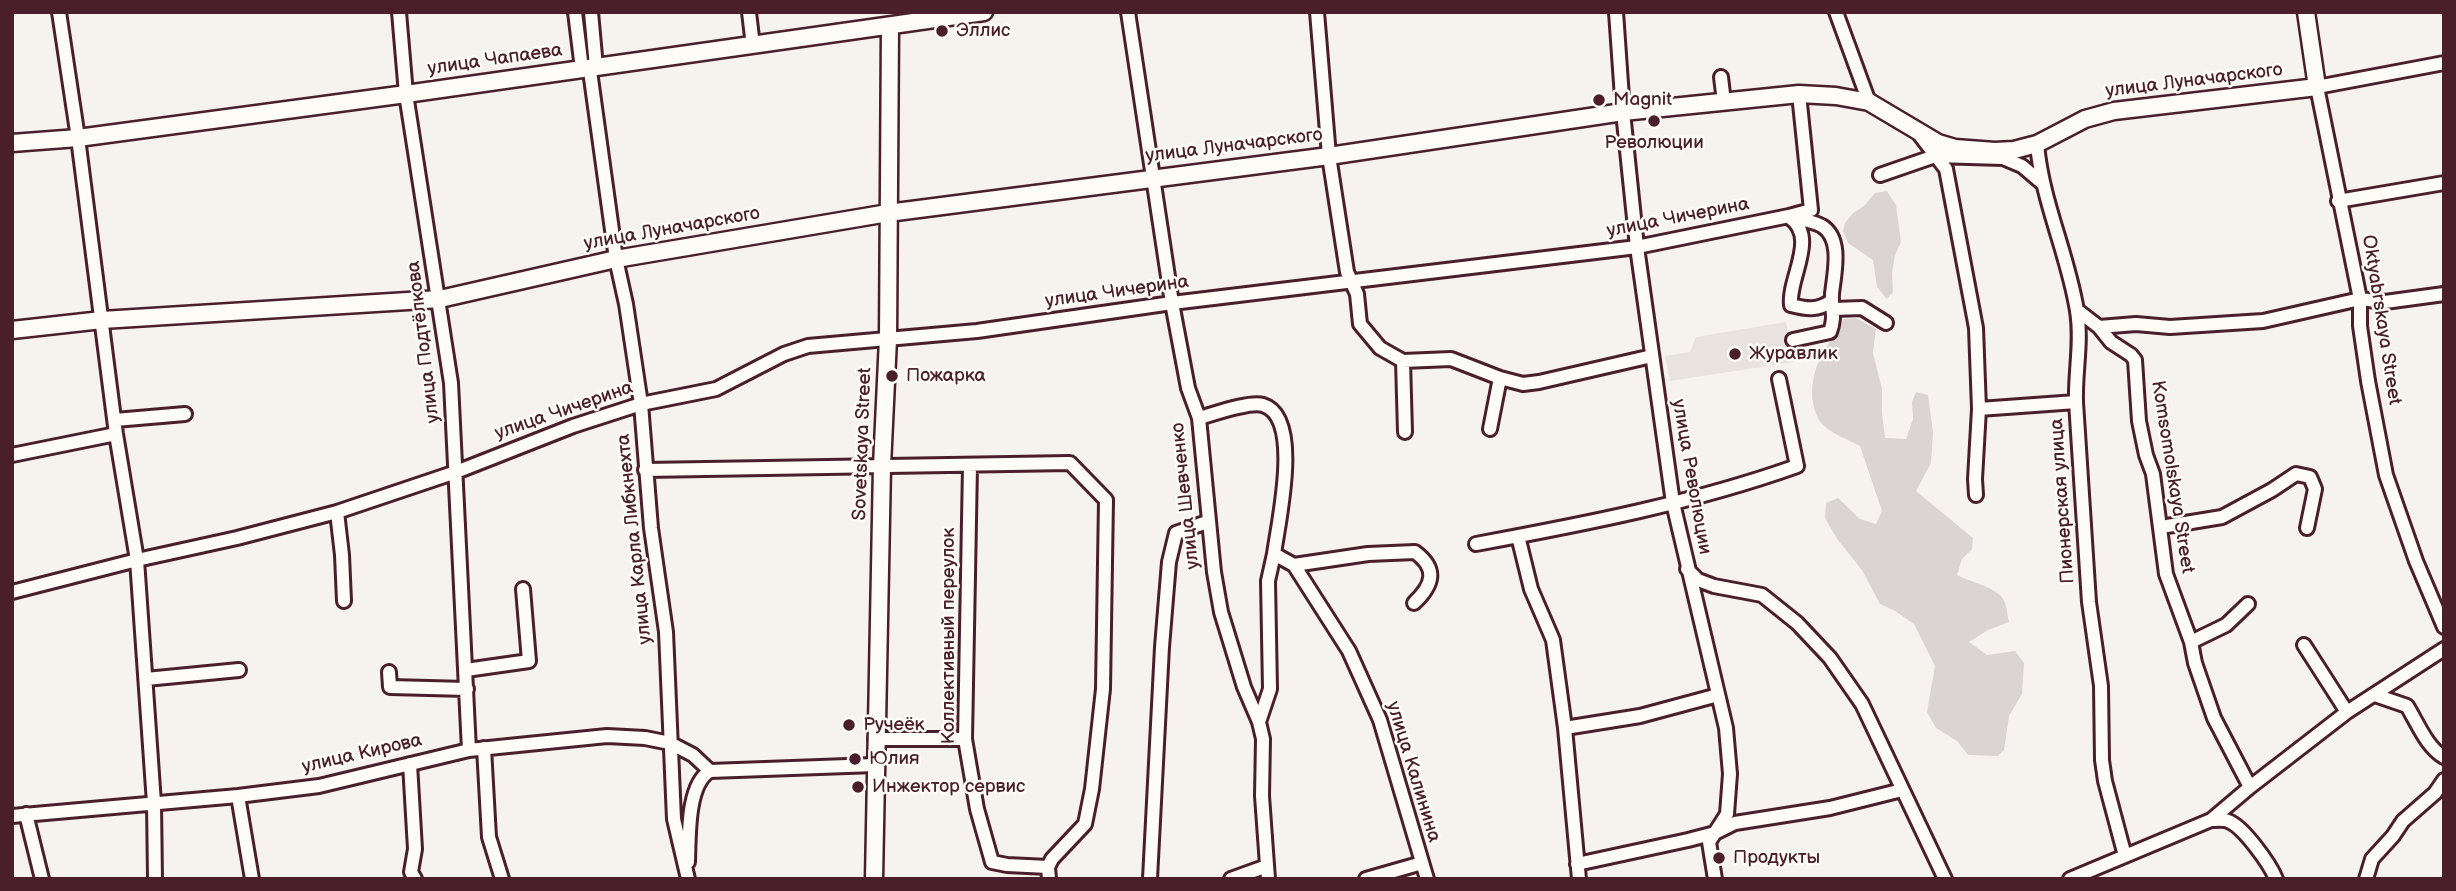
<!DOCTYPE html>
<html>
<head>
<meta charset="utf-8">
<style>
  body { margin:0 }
  #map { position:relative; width:2456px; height:891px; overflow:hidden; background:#f6f3ef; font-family:"Balsamiq Sans",sans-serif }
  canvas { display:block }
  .frame { position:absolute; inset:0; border:14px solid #4a1f2b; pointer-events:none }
</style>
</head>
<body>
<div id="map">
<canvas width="2456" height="891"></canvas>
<div class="frame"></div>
</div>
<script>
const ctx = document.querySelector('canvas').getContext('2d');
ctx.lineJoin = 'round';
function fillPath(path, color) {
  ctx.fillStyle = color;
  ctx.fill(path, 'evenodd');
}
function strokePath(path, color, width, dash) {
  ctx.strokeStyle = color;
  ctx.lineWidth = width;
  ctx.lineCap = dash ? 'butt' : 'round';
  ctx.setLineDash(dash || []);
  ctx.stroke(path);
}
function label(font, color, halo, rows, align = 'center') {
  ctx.font = font + ' "Balsamiq Sans",sans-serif';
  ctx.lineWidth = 5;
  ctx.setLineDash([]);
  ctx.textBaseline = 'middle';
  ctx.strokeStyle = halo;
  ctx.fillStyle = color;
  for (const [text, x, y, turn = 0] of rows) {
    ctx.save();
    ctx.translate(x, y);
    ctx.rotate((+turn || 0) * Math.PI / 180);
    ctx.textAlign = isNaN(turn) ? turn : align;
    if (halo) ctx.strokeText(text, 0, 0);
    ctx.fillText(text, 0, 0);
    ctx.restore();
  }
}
fillPath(new Path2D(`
  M1786,322l8,40 -124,19 -5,-25 25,-4 6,-15z`), '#e9e3e0');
fillPath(new Path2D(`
  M1887,191l9,14 5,37 -6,13 -3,18 1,19 -6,7 -10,-12 -4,-27 -25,-17 -5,-12 2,-8 8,-10 11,-7 11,-13z
  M1856,318l20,11 -3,24 9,36v24l3,25 21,1 7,-20 -1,-17 4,-10 12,3 5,38 -2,30 -15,28 57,47 -1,11 -10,10 -5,16c13,7 39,12 46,24 4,5 4,16 6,23l-21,8 -19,12 18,13 28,-4 9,12 -2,31 -13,22 -5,34 -6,6 -30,-1 -11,-14 -21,-13 -9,-16 8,-46 -21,-42 -19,-13 -15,-7 -18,-34 -25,-31 -12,-21 1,-15 12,-5 22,21 16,5 6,-13 -22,-65c-11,-6 -30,-13 -38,-22 -17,-22 -10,-56 5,-78 8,-12 11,-12 16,-27z`), '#dcd4d2');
const minor = new Path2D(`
  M59,12l19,126 38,296 21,126 17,243 1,76
  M399,12l7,82 45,289 18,367
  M575,12l7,57 8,2
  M749,12l4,34
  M1128,12l44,291 16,85 11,30 15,154 7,40 23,75 15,35 4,17 -1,57 6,83
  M1317,12l12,144 18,116 10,22 3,30 20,24 23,13 48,-2 49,19 23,6 16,-2 113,-26
  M1616,12l7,100 14,135 36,256 53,225 4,46 -3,40 -18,28 6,37
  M1836,12l33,90
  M2444,63l-127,24 43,212v27l8,55 18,94 30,86 28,66
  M590,71l26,188 10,45 15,100 10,124 15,104 8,187 14,60
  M590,71l6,-4 -5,-55
  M1721,77l3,25
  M1919,134l27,35 30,159 3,81 -4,70 1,16
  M2037,144c5,58 31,110 40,167 5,31 -2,61 -1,91l13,200 12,84 1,74 3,21 20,75
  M1880,175l55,-19 68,2 19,8 20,17
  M2338,201l106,-18
  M1789,217c10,2 24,4 33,9 21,13 12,48 10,68 -1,15 4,22 -2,38l-37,8
  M1789,217c30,20 -1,61 2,88 15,4 27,6 40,-4
  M1834,309l28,-1 24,15
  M2077,310l22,17 12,15 20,13 4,5 4,61 7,34 7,19 13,100 25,68 4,21 19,55 36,69
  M2099,327l37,-3 34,3 93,-6 97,-22 25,3 59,-8
  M1403,361l2,71
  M1979,409l97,-7
  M1199,418c15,-4 50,-17 64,-13 40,12 15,118 11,149l20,11 55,86 31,69 47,159
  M115,420l70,-6
  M1490,429l10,-51
  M12,455l104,-21
  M970,466l-5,273 12,70 15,53 15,3 41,2 1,12
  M645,470l425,-7 36,37 -3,189 -11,100 -7,35 -33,35 -4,8
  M337,512l5,43 2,46
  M2161,527l61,-10 50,-27 24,-16 14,3 5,12 -8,39
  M1518,536l13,53 22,51 12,88 14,151
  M1476,544c108,-20 217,-41 321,-78l-18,-87
  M1294,565l74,-11 47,-2c23,17 18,33 -1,51
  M1687,569l11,11 16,6 48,9 35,28 33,35 32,46 83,175
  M12,592l125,-32 100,-22 100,-26 119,-40 117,-46 68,-22 75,-15 68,-35 24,-8 169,-15 195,-28 465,-56 152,-31 22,-6 -12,-116
  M2191,642l35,-17 22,-21
  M2304,645l43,67
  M466,670l63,-9 -6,-72
  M389,672l1,15 77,2
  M146,679l93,-9
  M2375,695l32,11c10,16 20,42 37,51
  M1259,722l11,-33 -2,-108 6,-27
  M1565,728l75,-12 78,-21
  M875,739h90
  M484,748l5,89 13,42
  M410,764l5,85 -4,23 4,7
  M238,796l14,83
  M26,814l16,65
  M12,816l226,-20 81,-10 150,-36 138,-14 38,2 25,5 23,12 17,16 165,-6
  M2211,820c5,0 13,-1 17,1 15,5 42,43 48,58
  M688,862c1,-25 -1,-78 22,-91
  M1577,864l111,-24 27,-7 20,-10 95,-15 72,-18
  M1150,879l12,-232 7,-85 7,-29 31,-11
  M1231,879l36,-13
  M1366,879l56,-16
  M2070,879l141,-59 39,-33 97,-75 97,-63
  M2366,879l6,-20 21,-23 10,-15 32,-28 9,-13`);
const major = new Path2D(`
  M12,143l66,-5 328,-44 578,-82
  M12,330l90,-10 338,-21 176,-40 272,-46 441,-57 294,-44 176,-18 37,2 33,6 69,41 17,5 40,3 19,-1 23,-6 48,-25 29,-8 203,-24 -11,-75
  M874,879l8,-413 6,-127 2,-313`);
strokePath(minor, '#4a1f2b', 18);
strokePath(major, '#4a1f2b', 21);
strokePath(minor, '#fdfcf7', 12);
strokePath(major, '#fdfcf7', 16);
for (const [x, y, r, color] of [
  [942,31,7,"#4a1f2b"],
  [1599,100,7,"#4a1f2b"],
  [1654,121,7,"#4a1f2b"],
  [1735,354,7,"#4a1f2b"],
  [892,376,7,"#4a1f2b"],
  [849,725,7,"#4a1f2b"],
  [855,759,7,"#4a1f2b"],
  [858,787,7,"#4a1f2b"],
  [1719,858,7,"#4a1f2b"]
]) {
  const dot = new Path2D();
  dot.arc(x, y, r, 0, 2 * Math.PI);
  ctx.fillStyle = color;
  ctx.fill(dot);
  strokePath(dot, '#fdfcf7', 2.5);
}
label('19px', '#4a1f2b', '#fdfcf7', [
  ["Эллис",956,31],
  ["Magnit",1613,100],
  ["Революции",1654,143,"center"],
  ["Журавлик",1749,354],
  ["Пожарка",906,376],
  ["Ручеёк",863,725],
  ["Юлия",869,759],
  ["Инжектор сервис",872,787],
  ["Продукты",1733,858]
], 'left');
label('19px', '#4a1f2b', '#fdfcf7', [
  ["улица Чапаева",495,60,-8],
  ["улица Луначарского",2194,81,-7],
  ["улица Луначарского",1234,146,-7],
  ["улица Чичерина",1678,218,-11],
  ["улица Луначарского",672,229,-10],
  ["улица Чичерина",1117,292,-8],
  ["Oktyabrskaya Street",2381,320,81],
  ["улица Подтёлкова",424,342,-97],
  ["улица Чичерина",564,411,-19],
  ["Sovetskaya Street",863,444,-88],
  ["улица Революции",1691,477,80],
  ["Komsomolskaya Street",2172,477,81],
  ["улица Шевченко",1186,496,-96],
  ["Пионерская улица",2063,501,-94],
  ["улица Карла Либкнехта",635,539,-96],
  ["Коллективный переулок",949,636,-90],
  ["улица Кирова",362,754,-13],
  ["улица Калинина",1413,772,73]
]);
</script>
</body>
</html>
